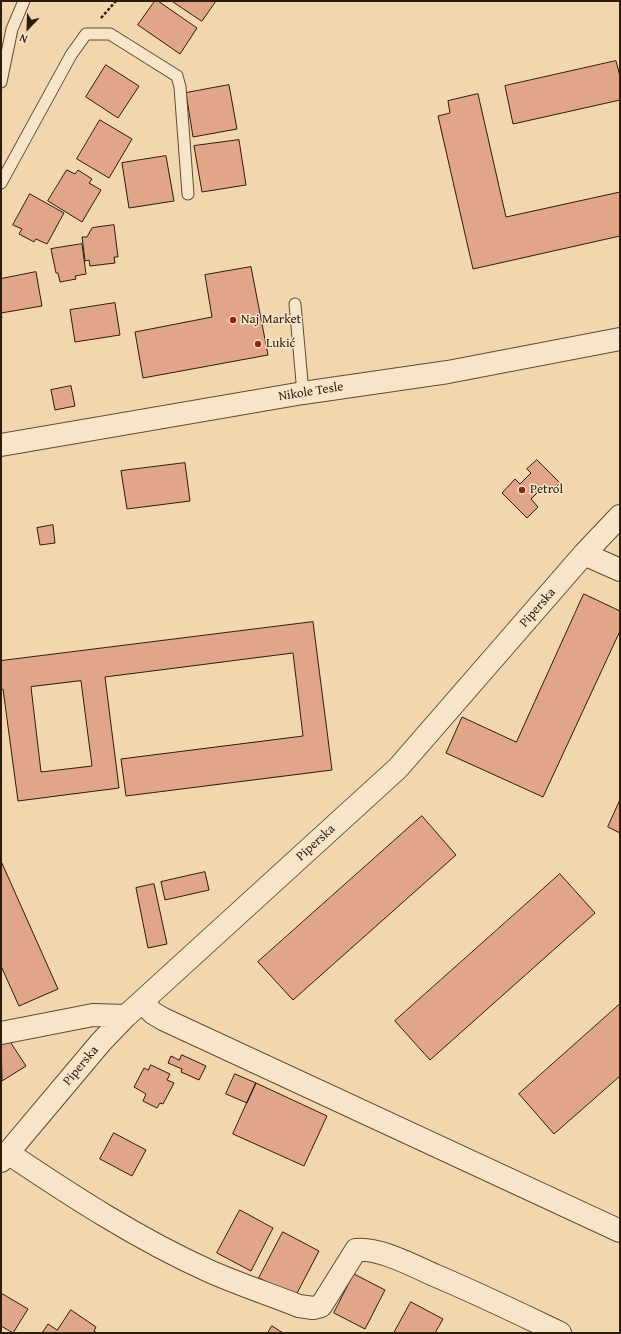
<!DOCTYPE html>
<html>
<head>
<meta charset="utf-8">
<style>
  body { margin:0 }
  #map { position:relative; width:621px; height:1334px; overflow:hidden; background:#f2d7ae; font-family:"Gentium Book Plus",serif }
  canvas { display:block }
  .frame { position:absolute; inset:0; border:2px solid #2c1c0d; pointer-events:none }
  .north { position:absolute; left:8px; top:8px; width:40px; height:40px; -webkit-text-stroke:3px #f7e5ca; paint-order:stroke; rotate:203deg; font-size:11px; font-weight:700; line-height:16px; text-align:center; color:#2c1c0d }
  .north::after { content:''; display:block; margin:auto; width:14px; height:18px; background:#2c1c0d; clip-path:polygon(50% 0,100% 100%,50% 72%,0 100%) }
</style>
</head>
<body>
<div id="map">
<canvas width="621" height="1334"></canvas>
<div class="frame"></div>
<div class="north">N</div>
</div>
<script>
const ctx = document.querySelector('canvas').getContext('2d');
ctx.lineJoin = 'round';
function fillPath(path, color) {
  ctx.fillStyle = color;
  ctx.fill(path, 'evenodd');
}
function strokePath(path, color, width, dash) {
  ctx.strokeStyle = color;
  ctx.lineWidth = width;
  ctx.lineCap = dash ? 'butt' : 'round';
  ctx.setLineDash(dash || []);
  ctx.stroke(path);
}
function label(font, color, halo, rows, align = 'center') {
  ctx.font = font + ' "Gentium Book Plus",serif';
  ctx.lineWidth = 3;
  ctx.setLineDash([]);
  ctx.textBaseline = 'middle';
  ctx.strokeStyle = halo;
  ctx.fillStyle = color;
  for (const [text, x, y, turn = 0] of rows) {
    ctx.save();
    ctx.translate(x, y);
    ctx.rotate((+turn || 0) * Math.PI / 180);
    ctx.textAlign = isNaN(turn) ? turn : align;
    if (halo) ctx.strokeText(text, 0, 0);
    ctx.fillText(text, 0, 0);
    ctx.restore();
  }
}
const building = new Path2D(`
  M155,1h3l39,27 -17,26 -42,-29z
  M172,1h44l-14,20z
  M616,61l4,15v24l-107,24 -8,-38z
  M106,65l33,21 -21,32 -32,-21z
  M229,85l8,44 -44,8 -7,-44z
  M478,94l28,123 114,-25v44l-147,33 -35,-153 12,-3 -2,-12z
  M100,120l32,19 -23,39 -32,-19z
  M239,140l7,45 -44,7 -8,-46z
  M166,156l8,45 -45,7 -7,-45z
  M67,170l8,4 3,-4 14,9 -3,4 12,7 -19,32 -34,-21z
  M30,194l34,19 -17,31 -11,-5 -2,3 -15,-8 3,-5 -9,-4z
  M114,225l4,32h-4l1,6 -25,3 -1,-6 -4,1 -3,-24h5l5,-9z
  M82,244l4,30 -11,2 1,3 -16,3 -2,-9h-2l-5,-24z
  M251,267l17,88 -125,23 -8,-46 77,-15 -7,-42z
  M36,272l6,34 -41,7 1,5h-1v-39z
  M115,303l5,32 -45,7 -5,-32z
  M71,386l4,20 -20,4 -4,-20z
  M537,460l23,23 -10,10 -7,-6 -12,12 7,8 -11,11 -25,-25 13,-14 5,5 11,-11 -4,-4z
  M185,463l5,38 -63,8 -6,-38z
  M53,525l2,18 -15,2 -3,-17z
  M584,594l36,17v20l-77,166 -97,-44 16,-36 54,25z
  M313,622l19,148 -206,26 -5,-37 182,-23 -10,-83 -188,24 14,111 -101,13 -15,-112 -2,1v-29zM81,681l11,85 -51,6 -10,-85z
  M620,800v33l-12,-6z
  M422,816l34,39 -163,145 -35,-38z
  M1,861l57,128 -39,17 -18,-40z
  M205,872l4,18 -44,10 -4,-18z
  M560,874l35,39 -165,147 -35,-39z
  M154,884l13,60 -19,4 -12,-60z
  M620,1004v72l-66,58 -35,-40z
  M7,1037l19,29 -24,15 -1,-41z
  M182,1055l24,11 -7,14 -18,-8 1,-3 -14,-6 3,-7 8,4z
  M151,1065l19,9 -3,6 7,3 -11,21 -3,-1 -3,5 -14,-7 3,-7 -12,-7 10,-19 4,2z
  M235,1074l21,9 -9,20 -21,-9z
  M256,1083l71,33 -23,50 -71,-32z
  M114,1133l32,17 -14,26 -32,-17z
  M240,1210l33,18 -22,43 -34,-18z
  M283,1232l36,19 -24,46 -36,-19z
  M354,1274l31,16 -20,39 -31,-16z
  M1,1293l27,16 -15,24 -12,-7z
  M411,1302l32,17 -8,14h-41z
  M71,1310l25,17 -2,4 3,2h-55l6,-9 9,6z
  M272,1326l11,7h-15z`);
fillPath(building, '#e1a58a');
strokePath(building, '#2c1c0d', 1);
const service = new Path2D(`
  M1,82l11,-53 12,-28
  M1,183l70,-128 15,-21h24l67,42 3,11 8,107
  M295,304l8,89`);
const minor = new Path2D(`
  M584,554l36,16
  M142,1002l11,11 10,6 457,212
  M1,1033l92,-18 33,1
  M8,1153c64,43 130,86 201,118 29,13 60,23 90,35l14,2 8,-2 35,-56c22,-3 58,16 78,25 43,18 84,38 126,58
  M1,1161l100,-119 25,-26 272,-248 186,-214 36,-38`);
const tertiary = new Path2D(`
  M1,445l302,-52 145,-21 172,-33`);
strokePath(service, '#5e4b35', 13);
strokePath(minor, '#5e4b35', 24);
strokePath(tertiary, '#5e4b35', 24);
strokePath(new Path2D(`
  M101,18l15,-17`), '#2c1c0d', 2.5, [3, 2]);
strokePath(service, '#f7e5ca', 11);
strokePath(minor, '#f7e5ca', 22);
strokePath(tertiary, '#f7e5ca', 22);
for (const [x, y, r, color] of [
  [233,320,4,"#8f2418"],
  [258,344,4,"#8f2418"],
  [522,490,4,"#8f2418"]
]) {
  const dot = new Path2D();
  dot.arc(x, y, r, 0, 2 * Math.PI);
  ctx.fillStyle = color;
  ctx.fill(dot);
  strokePath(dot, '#f7e5ca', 1.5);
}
label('13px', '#2c1c0d', '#f7e5ca', [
  ["Naj Market",241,320],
  ["Lukić",266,344],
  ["Petrol",530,490]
], 'left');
label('13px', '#2c1c0d', '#f7e5ca', [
  ["Nikole Tesle",311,392,-9],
  ["Piperska",538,608,-49],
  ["Piperska",316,843,-42],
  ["Piperska",81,1066,-50]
]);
</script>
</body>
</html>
